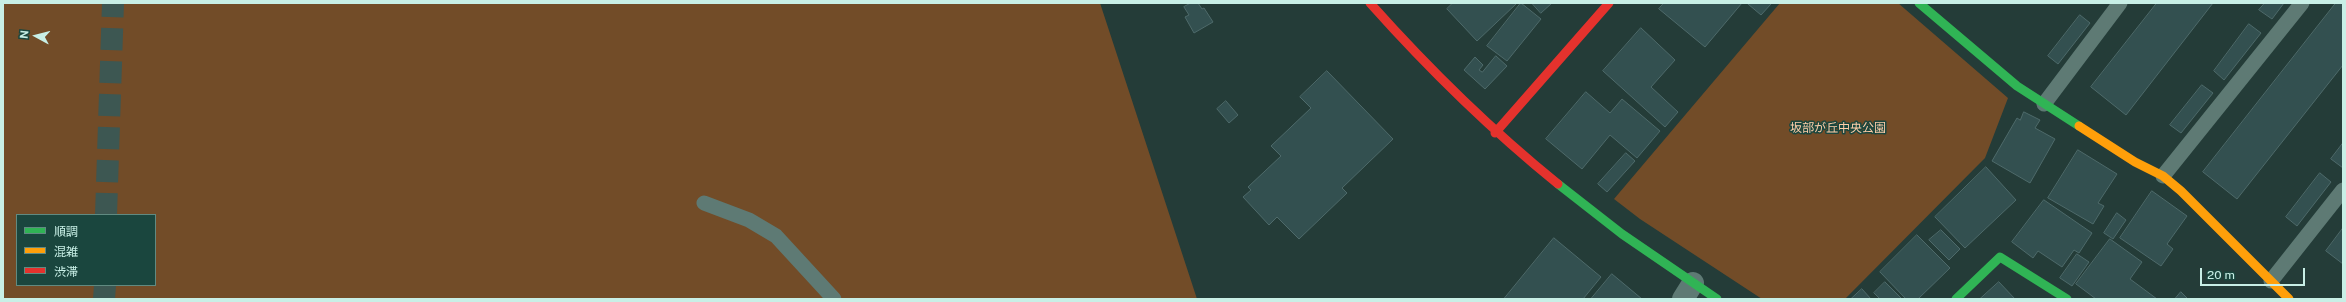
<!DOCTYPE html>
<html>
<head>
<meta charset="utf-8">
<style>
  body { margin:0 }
  #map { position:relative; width:2346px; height:302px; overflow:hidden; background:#243c38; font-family:"Public Sans","Noto Sans JP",sans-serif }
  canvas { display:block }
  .frame { position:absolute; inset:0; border:4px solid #c8efe6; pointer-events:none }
  .legend { position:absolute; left:16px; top:214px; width:140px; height:72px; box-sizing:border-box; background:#1a463e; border:1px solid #608a81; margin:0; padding:5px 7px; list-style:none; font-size:12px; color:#c8efe6 }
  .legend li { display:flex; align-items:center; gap:8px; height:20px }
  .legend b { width:20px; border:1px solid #608a81 }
  .north { position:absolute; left:16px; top:16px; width:40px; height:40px; -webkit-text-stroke:3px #1a463e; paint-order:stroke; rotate:277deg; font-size:11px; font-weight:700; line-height:16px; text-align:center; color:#c8efe6 }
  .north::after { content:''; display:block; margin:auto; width:14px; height:18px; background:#c8efe6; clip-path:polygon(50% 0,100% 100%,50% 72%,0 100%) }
  .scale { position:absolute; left:2200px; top:268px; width:105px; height:18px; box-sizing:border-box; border:2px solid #c8efe6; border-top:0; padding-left:5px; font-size:12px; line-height:14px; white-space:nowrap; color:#c8efe6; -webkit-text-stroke:3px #1a463e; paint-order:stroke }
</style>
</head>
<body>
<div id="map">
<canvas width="2346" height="302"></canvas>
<div class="frame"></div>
<ul class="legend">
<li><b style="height:5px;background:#30b455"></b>順調</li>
<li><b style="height:5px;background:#ff9f0a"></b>混雑</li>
<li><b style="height:5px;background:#e5322d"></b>渋滞</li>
</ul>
<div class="north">N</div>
<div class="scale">20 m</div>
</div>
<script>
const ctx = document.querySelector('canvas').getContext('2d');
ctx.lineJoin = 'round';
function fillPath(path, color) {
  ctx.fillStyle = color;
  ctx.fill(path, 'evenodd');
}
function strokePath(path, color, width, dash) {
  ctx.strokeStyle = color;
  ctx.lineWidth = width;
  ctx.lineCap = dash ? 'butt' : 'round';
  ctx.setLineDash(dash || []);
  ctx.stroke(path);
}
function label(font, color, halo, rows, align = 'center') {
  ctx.font = font + ' "Public Sans","Noto Sans JP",sans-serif';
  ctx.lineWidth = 3;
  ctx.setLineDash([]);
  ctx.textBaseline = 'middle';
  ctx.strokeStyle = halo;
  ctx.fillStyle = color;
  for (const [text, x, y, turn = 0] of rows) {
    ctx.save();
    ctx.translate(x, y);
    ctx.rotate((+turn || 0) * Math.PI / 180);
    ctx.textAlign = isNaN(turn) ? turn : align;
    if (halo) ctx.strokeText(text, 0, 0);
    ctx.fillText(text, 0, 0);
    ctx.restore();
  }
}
fillPath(new Path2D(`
  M3,3h1097l97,296h-1194zM17,215h138v70h-138z
  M1780,3h118l110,95 -23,60 -140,141h-83l-122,-80 -26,-20z`), '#724c28');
const building = new Path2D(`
  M1191,3h7l4,6 2,-1 9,14 -19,11 -9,-16 4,-2 -5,-8z
  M1453,3h62l1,1 -39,37 -30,-32z
  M1521,3l20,16 -34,42 -20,-15z
  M1532,3h20l-11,10z
  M1664,3h78l-37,44 -46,-38z
  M1770,3l1,1 -10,11 -13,-11z
  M2157,3h56l-87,112 -35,-28z
  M2265,3h19l-12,16 -13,-9z
  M2336,3h7v62l-106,134 -34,-27z
  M2080,15l10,8 -32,41 -10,-8z
  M2249,24l12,9 -37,47 -10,-9z
  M1641,28l34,32 -24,27 27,25 -13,15 -62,-56z
  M1496,56l11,10 -22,23 -21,-19 11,-13 8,8 -4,5 3,2z
  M1327,71l66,68 -51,49 5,5 -48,46 -22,-22 -8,8 -26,-28 8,-7 -3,-3 33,-31 -10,-10 40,-38 -11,-11z
  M2202,85l11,8 -32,40 -11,-8z
  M1586,92l24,21 12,-14 38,32 -23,27 -27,-23 -28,34 -36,-30z
  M1226,101l12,14 -9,8 -12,-14z
  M2024,112l16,8 -5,8 20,11 -25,44 -38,-22 25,-43 3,2z
  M2343,143v25l-12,-9z
  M2078,150l39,24 -19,29 6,3 -11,18 -45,-26z
  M1626,153l9,8 -28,31 -9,-8z
  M1986,167l30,33 -51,48 -30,-31z
  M2320,173l11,9 -34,44 -11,-9z
  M2152,191l35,25 -20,28 6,5 -12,17 -41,-28z
  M2044,200l48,33 -13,20 -5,-3 -12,17 -24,-16 -5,7 -21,-16z
  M2117,213l9,7 -13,19 -9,-6z
  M2343,228v36l-17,-13z
  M1941,230l19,19 -11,11 -20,-20z
  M1917,235l33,33 -32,31h-12l-26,-27z
  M1554,238l47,39 -18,22h-79z
  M2110,239l32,23 -12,17 27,20h-61l-20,-15z
  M2077,254l12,8 -17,24 -12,-8z
  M1612,274l30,25h-51z
  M1885,282l17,17h-22l-6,-6z
  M1999,282l16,17h-35z
  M1862,289l9,10h-20z
  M2181,292l7,7h-13z`);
fillPath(building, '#335050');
strokePath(building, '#4e6a6a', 1);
strokePath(new Path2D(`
  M106,215l7,-212
  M104,299l1,-14`), '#3d5752', 22, [22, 11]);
strokePath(new Path2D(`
  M2044,104l76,-101
  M2163,176l139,-173
  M704,203l45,17 27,16 58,63
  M2271,281l72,-91`), '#5e7a74', 15);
strokePath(new Path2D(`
  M1683,299l10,-16`), '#5e7a74', 22);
strokePath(new Path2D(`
  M1919,3l98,83 62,40
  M1558,184l64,50 95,65
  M1956,299l44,-42 67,42`), '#30b455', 9);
strokePath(new Path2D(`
  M2079,126l56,36 28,14 18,15 108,108`), '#ff9f0a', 9);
strokePath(new Path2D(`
  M1370,3c58,65 120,126 188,181
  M1495,133l114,-130`), '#e5322d', 9);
label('12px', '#fdcda8', '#1a463e', [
  ["坂部が丘中央公園",1838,128]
]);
</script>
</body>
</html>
